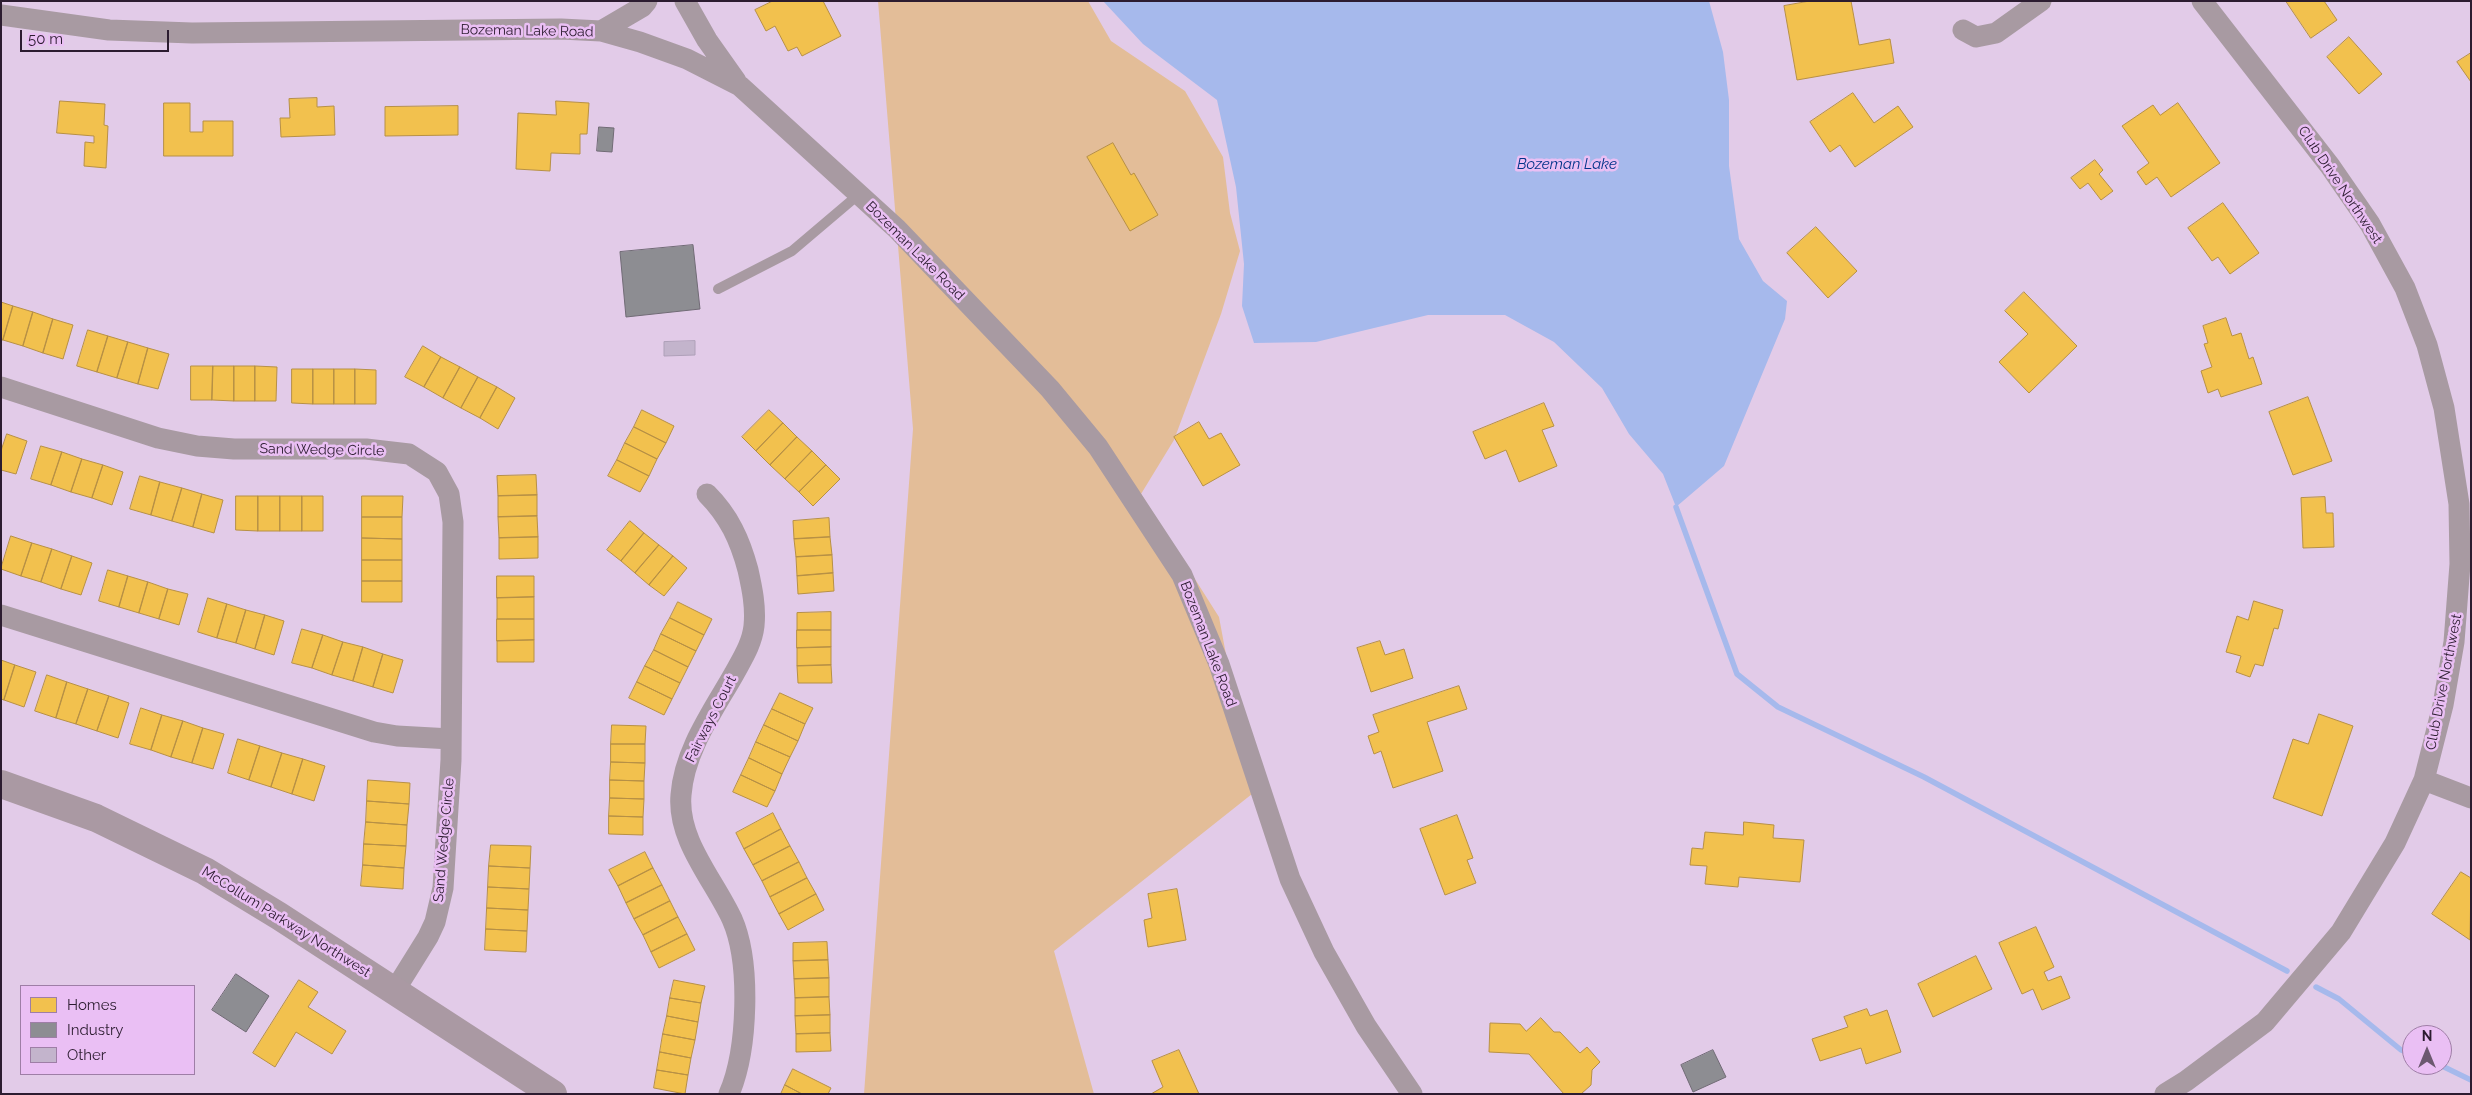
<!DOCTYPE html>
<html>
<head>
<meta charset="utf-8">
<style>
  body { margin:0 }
  #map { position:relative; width:2472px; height:1095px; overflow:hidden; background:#e2cbe8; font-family:Raleway,sans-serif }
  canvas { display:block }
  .frame { position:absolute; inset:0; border:2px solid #2c1c30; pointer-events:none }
  .legend { position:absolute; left:20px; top:985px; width:175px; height:90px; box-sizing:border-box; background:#eabff4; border:1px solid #9e7ea6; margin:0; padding:6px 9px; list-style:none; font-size:15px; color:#2c1c30 }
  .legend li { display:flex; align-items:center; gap:10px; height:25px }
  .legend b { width:25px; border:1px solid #9e7ea6 }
  .north { position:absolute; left:2402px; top:1025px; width:50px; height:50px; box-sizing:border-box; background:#eabff4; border:1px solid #9e7ea6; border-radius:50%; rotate:0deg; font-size:14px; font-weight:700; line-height:20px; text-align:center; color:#2c1c30 }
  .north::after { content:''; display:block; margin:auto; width:18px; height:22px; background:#6c5970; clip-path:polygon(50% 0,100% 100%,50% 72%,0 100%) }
  .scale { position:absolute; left:20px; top:30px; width:149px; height:22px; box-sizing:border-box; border:2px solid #2c1c30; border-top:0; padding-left:6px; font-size:15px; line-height:18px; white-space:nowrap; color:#2c1c30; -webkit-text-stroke:4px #eabff4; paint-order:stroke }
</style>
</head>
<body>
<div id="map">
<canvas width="2472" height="1095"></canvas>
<div class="frame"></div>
<ul class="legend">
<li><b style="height:14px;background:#f2c14e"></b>Homes</li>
<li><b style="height:14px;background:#8d8d92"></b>Industry</li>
<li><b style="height:14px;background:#c3b4cc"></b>Other</li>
</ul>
<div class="north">N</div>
<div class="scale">50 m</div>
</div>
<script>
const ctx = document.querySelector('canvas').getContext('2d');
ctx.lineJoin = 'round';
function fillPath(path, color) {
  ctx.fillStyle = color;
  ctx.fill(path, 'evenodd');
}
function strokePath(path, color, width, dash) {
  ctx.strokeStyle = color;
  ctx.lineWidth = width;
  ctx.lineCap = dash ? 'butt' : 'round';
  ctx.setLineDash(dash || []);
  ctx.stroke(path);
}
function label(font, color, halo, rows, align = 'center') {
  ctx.font = font + ' Raleway,sans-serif';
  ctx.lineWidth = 5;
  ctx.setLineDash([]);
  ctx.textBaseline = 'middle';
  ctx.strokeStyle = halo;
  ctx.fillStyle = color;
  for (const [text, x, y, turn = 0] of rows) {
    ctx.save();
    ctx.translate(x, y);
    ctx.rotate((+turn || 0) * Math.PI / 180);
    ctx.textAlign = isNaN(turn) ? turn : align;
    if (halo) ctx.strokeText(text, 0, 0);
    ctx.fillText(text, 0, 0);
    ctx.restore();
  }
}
fillPath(new Path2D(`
  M878,1h210l23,40 74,50 38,66 7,56 10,38 -19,63 -47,126 -33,54 78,123 33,177 -198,157 40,143h-230l49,-665z`), '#e3bd98');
fillPath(new Path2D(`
  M1103,1h606l14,51 6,48v66l10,73 24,42 24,20 -2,18 -61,147 -48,41 -13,-33 -34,-40 -27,-46 -48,-46 -49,-27h-77l-112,27 -62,1 -12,-37 2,-42 -8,-77 -19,-87 -74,-56z`), '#a6b9ec');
const homes = new Path2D(`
  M773,1h50l18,35 -39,20 -5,-9 -9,4 -13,-25 -9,5 -11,-21z
  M1810,1h41l8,44 31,-6 4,24 -97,17 -13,-74z
  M2286,1h38l13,19 -26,18z
  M2349,37l33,37 -23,20 -32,-37z
  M2471,53v29l-14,-20z
  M1853,93l21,30 24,-17 15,21 -58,40 -15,-22 -10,7 -20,-30z
  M317,98v9l17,-1 1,29 -54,2 -1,-19h10l-1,-19z
  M60,101l45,3 -1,21 4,1 -2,42 -22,-2 1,-24 9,1v-7l-37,-3z
  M556,101l33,2 -2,31h-7v20l-29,-1 -1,18 -34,-2 2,-56 38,2z
  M164,103h26v29h13v-11h30v35h-69z
  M2178,103l42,60 -49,34 -14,-20 -11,8 -9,-13 12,-9 -27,-37 31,-21 7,10z
  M458,106v29l-73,1v-29z
  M1113,143l18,32 3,-2 24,42 -28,16 -43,-74z
  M2095,160l8,10 -4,4 14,17 -12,9 -13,-17 -8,6 -9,-11z
  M2223,203l36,50 -29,21 -12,-17 -6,4 -24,-33z
  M1816,227l41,44 -29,27 -41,-45z
  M2024,292l53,54 -48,47 -30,-31 29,-28 -23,-23z
  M1,302l12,4 -10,34h-2z
  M13,306l20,6 -10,34 -20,-6z
  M33,312l20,7 -10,34 -20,-7z
  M2226,318l6,18 9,-3 8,26 4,-2 9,27 -41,13 -3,-8 -10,4 -7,-22 11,-4 -8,-23 4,-1 -5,-17z
  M53,319l20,6 -10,34 -20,-6z
  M88,330l20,6 -11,36 -20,-6z
  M108,336l20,6 -11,36 -20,-6z
  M128,342l20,6 -10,36 -21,-6z
  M423,346l18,11 -17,30 -19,-10z
  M148,348l21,6 -11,35 -20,-5z
  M441,357l19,10 -17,31 -19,-11z
  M191,366h22l-1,34h-21z
  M213,366h21v35l-22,-1z
  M234,366h21v35h-21z
  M255,366l22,1 -1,34h-21z
  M460,367l18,10 -17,31 -18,-10z
  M292,369h21v35l-21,-1z
  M313,369h21v35h-21z
  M334,369h21v35h-21z
  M355,369l21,1v34h-21z
  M478,377l19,10 -17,31 -19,-10z
  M497,387l18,11 -17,31 -18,-11z
  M2308,397l24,64 -39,14 -24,-63z
  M1544,403l10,23 -12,4 15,36 -38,16 -13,-32 -21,9 -12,-27z
  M642,410l32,16 -8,17 -32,-16z
  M769,410l14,13 -27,28 -14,-14z
  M1199,422l10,17 12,-6 19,32 -37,21 -29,-49z
  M783,423l14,14 -27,28 -14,-14z
  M634,427l32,16 -9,16 -32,-16z
  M7,434l20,7 -11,33 -15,-4v-19z
  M797,437l15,14 -27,28 -15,-14z
  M625,443l32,16 -8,17 -32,-16z
  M41,446l21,6 -11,33 -20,-6z
  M812,451l14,14 -27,27 -14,-13z
  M62,452l20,7 -11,33 -20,-7z
  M82,459l21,6 -11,33 -21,-6z
  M617,460l32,16 -9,16 -32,-16z
  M103,465l20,7 -11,33 -20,-7z
  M826,465l14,14 -27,27 -14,-14z
  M536,475l1,20 -39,1 -1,-20z
  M140,476l20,6 -9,33 -21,-6z
  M160,482l22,6 -10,33 -21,-6z
  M182,488l20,6 -9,33 -21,-6z
  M202,494l21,6 -9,33 -21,-6z
  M537,495v21l-39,1v-21z
  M236,496h22v35l-22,-1z
  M258,496h22v35h-22z
  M280,496h22v35h-22z
  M302,496h21v35h-21z
  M362,496h41l-1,21h-40z
  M2325,497l1,16h7l1,34 -31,1 -2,-50z
  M537,516l1,21 -39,1 -1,-21z
  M362,517h40v22l-40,-1z
  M829,518l1,19 -36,2 -1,-18z
  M630,521l14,12 -23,28 -14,-11z
  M644,533l15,12 -24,28 -14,-12z
  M11,536l21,7 -11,33 -20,-7z
  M538,537v21l-39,1v-21z
  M830,537l2,18 -36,2 -2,-18z
  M362,538l40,1v21h-40z
  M32,543l20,6 -11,33 -20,-6z
  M659,545l14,11 -24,29 -14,-12z
  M52,549l20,7 -11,33 -20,-7z
  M832,555l1,18 -36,3 -1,-19z
  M72,556l20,7 -11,32 -20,-6z
  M673,556l14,12 -23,28 -15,-11z
  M362,560h40v21h-40z
  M108,570l20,6 -9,31 -20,-6z
  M833,573l1,18 -36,3 -1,-18z
  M128,576l20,6 -9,31 -20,-6z
  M497,576h37v21l-37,1z
  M362,581h40v21h-40z
  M148,582l20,7 -9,30 -20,-6z
  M168,589l20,5 -9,31 -20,-6z
  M534,597v22h-37v-21z
  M208,598l19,6 -10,34 -19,-6z
  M2254,601l29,9 -5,19 -4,-1 -11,38 -8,-2 -5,13 -14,-5 5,-16 -15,-4 11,-36 11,4z
  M678,602l34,17 -8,16 -34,-17z
  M227,604l19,6 -10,33 -19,-5z
  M246,610l19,5 -10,34 -19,-6z
  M831,612v18h-34v-17z
  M265,615l19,6 -10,34 -19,-6z
  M670,618l34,17 -8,16 -35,-17z
  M497,619h37v21l-37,1z
  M302,629l21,6 -11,33 -20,-5z
  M797,630h34v17l-34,1z
  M661,634l35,17 -8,16 -34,-17z
  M323,635l20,7 -11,33 -20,-7z
  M534,640v22h-37v-21z
  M1380,641l5,14 19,-6 9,29 -42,14 -14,-44z
  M343,642l20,5 -10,34 -21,-6z
  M363,647l20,7 -10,33 -20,-6z
  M831,647v18l-34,1v-18z
  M654,650l34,17 -8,16 -35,-17z
  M383,654l20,6 -10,33 -20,-6z
  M1,660l14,5 -11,35 -3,-1z
  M15,665l21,7 -12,35 -20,-7z
  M831,665l1,18h-34l-1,-17z
  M645,666l35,17 -8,16 -35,-17z
  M47,675l20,7 -11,36 -21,-7z
  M67,682l21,7 -12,35 -20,-6z
  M637,682l35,17 -8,16 -35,-17z
  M1459,686l8,23 -40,13 16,49 -50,17 -12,-37 -7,3 -6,-18 11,-4 -6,-17z
  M88,689l21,7 -12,35 -21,-7z
  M780,693l33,15 -8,16 -33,-15z
  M109,696l20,7 -11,35 -21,-7z
  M141,708l21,7 -11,35 -21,-6z
  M772,709l33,15 -7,17 -34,-16z
  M2319,714l34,12 -31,90 -49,-18 20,-59 15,5z
  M162,715l21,6 -12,36 -20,-7z
  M183,721l20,7 -11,35 -21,-6z
  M612,725l34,1 -1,18h-34z
  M764,725l34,16 -8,16 -34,-15z
  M203,728l21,6 -11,35 -21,-6z
  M238,739l22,7 -11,34 -21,-7z
  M756,742l34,15 -8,17 -33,-16z
  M611,744h34v19l-34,-1z
  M260,746l22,7 -11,34 -22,-7z
  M282,753l21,6 -11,35 -21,-7z
  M749,758l33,16 -7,17 -34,-16z
  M303,759l22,7 -11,35 -22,-7z
  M611,762l34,1 -1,18 -34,-1z
  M741,775l34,16 -8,16 -34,-15z
  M368,780l42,3 -1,21 -42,-3z
  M610,780l34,1v18l-34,-1z
  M610,798l34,1 -1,18 -34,-1z
  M367,801l42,3 -2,21 -41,-3z
  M773,813l8,16 -37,20 -8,-16z
  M1457,815l16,43 -6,2 9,23 -31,12 -25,-66z
  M609,816l34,1v18l-34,-1z
  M366,822l41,3 -1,21 -42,-2z
  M1744,822l30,3 -1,13 31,2 -4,42 -61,-5 -1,10 -33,-3 2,-18 -17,-1 2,-17 11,1 2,-17 38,3z
  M781,829l9,17 -37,19 -9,-16z
  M364,844l42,2 -2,22 -41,-3z
  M491,845l40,1 -1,22 -41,-2z
  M790,846l9,16 -37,19 -9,-16z
  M645,852l8,16 -35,18 -9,-16z
  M799,862l8,16 -37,19 -8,-16z
  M363,865l41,3 -1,21 -42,-3z
  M489,866l41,2 -1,21 -41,-2z
  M653,868l9,17 -36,18 -8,-17z
  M2461,872l10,6 -1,62 -38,-26z
  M807,878l9,16 -37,20 -9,-17z
  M662,885l8,16 -36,18 -8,-16z
  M488,887l41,2 -1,21 -41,-2z
  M1177,889l9,51 -38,7 -4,-27 8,-2 -4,-24z
  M816,894l8,16 -36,20 -9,-16z
  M670,901l8,16 -35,18 -9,-16z
  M487,908l41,2 -1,21 -41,-2z
  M678,917l9,17 -36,18 -8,-17z
  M2036,927l18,40 -10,5 4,9 13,-5 9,22 -28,12 -9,-21 -11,5 -23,-51z
  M486,929l41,2 -1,21 -41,-2z
  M687,934l8,16 -36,18 -8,-16z
  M827,942l1,18 -35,1v-18z
  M1976,956l16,33 -59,28 -15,-33z
  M828,960l1,18 -35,1 -1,-18z
  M829,978v19l-34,1 -1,-19z
  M299,980l19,12 -10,15 38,24 -14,23 -36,-22 -21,35 -22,-14z
  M674,980l31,6 -4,17 -31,-5z
  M829,997l1,18 -35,1v-18z
  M670,998l31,5 -3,19 -31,-6z
  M1867,1009l3,7 17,-6 14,42 -35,12 -5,-16 -41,13 -8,-22 36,-12 -4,-10z
  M830,1015v18l-34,1 -1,-18z
  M667,1016l31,6 -3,18 -32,-6z
  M1541,1018l13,14h6l20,21 7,-6 13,15 -8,8 -1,15 -10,9h-17l-35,-40 -40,-2 1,-29 30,1 6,7z
  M830,1033l1,18 -35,1v-18z
  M663,1034l32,6 -4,18 -31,-6z
  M1179,1050l20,44h-48l12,-7 -11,-26z
  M660,1052l31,6 -3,17 -31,-5z
  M793,1069l38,19 -3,6h-26l-17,-9z
  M657,1070l31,5 -3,19 -31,-6z
  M785,1085l17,9h-21z`);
fillPath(homes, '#f2c14e');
strokePath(homes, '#b79045', 1);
const industry = new Path2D(`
  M599,127l15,1 -2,24 -15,-1z
  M693,245l7,64 -74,8 -6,-65z
  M236,974l33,22 -23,36 -34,-22z
  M1713,1050l13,27 -33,15 -12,-27z`);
fillPath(industry, '#8d8d92');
strokePath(industry, '#706b75', 1);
strokePath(new Path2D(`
  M1676,507l61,167 41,33 146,70 363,194
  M2316,987l23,12 62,51 11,4
  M2440,1065l31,15`), '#a6b9ec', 5.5);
const building = new Path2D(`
  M695,341v14l-31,1v-14z`);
fillPath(building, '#c3b4cc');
strokePath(building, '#aea0b8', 1);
strokePath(new Path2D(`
  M718,289l74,-38 66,-56`), '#a89aa2', 10);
strokePath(new Path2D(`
  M685,1l22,39 29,41
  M1,15l108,15 83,3 369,-4 40,2 39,11 47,17 53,27 157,143 153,160 48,58 84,128 37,89 71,215 34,73 42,74 46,68
  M1963,30l13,7 20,-4 45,-32
  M601,31l41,-24 5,-6
  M1,387l157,51 39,8 37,3h132l43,5 28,18 12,22 4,28 -2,238 -8,128 -8,34 -7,15 -33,53
  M707,494c22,22 33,46 41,76 4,18 8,37 6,56 -2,18 -12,33 -20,48 -21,37 -50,77 -53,121 -4,45 33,85 51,124 19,43 16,131 -3,175
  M1,615l373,117 23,4 54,3
  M2424,780l47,18
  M2165,1094l21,-13 79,-59 76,-90 54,-89 29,-63 19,-75 11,-63 6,-78 -1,-60 -15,-96 -17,-63 -22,-57 -35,-64 -40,-58 -128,-165`), '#a89aa2', 21);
strokePath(new Path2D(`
  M1,784l95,34 109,53 74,45 274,178`), '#aa99a3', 28);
label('14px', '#2c1c30', '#eabff4', [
  ["Bozeman Lake Road",527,31,1],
  ["Club Drive Northwest",2340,185,56],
  ["Bozeman Lake Road",915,251,45],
  ["Sand Wedge Circle",322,450,1],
  ["Bozeman Lake Road",1208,644,69],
  ["Club Drive Northwest",2444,682,-79],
  ["Fairways Court",711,719,-63],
  ["Sand Wedge Circle",444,840,-85],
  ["McCollum Parkway Northwest",286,922,32]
]);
label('italic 15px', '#003489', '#eabff4', [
  ["Bozeman Lake",1567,164]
]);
</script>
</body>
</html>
